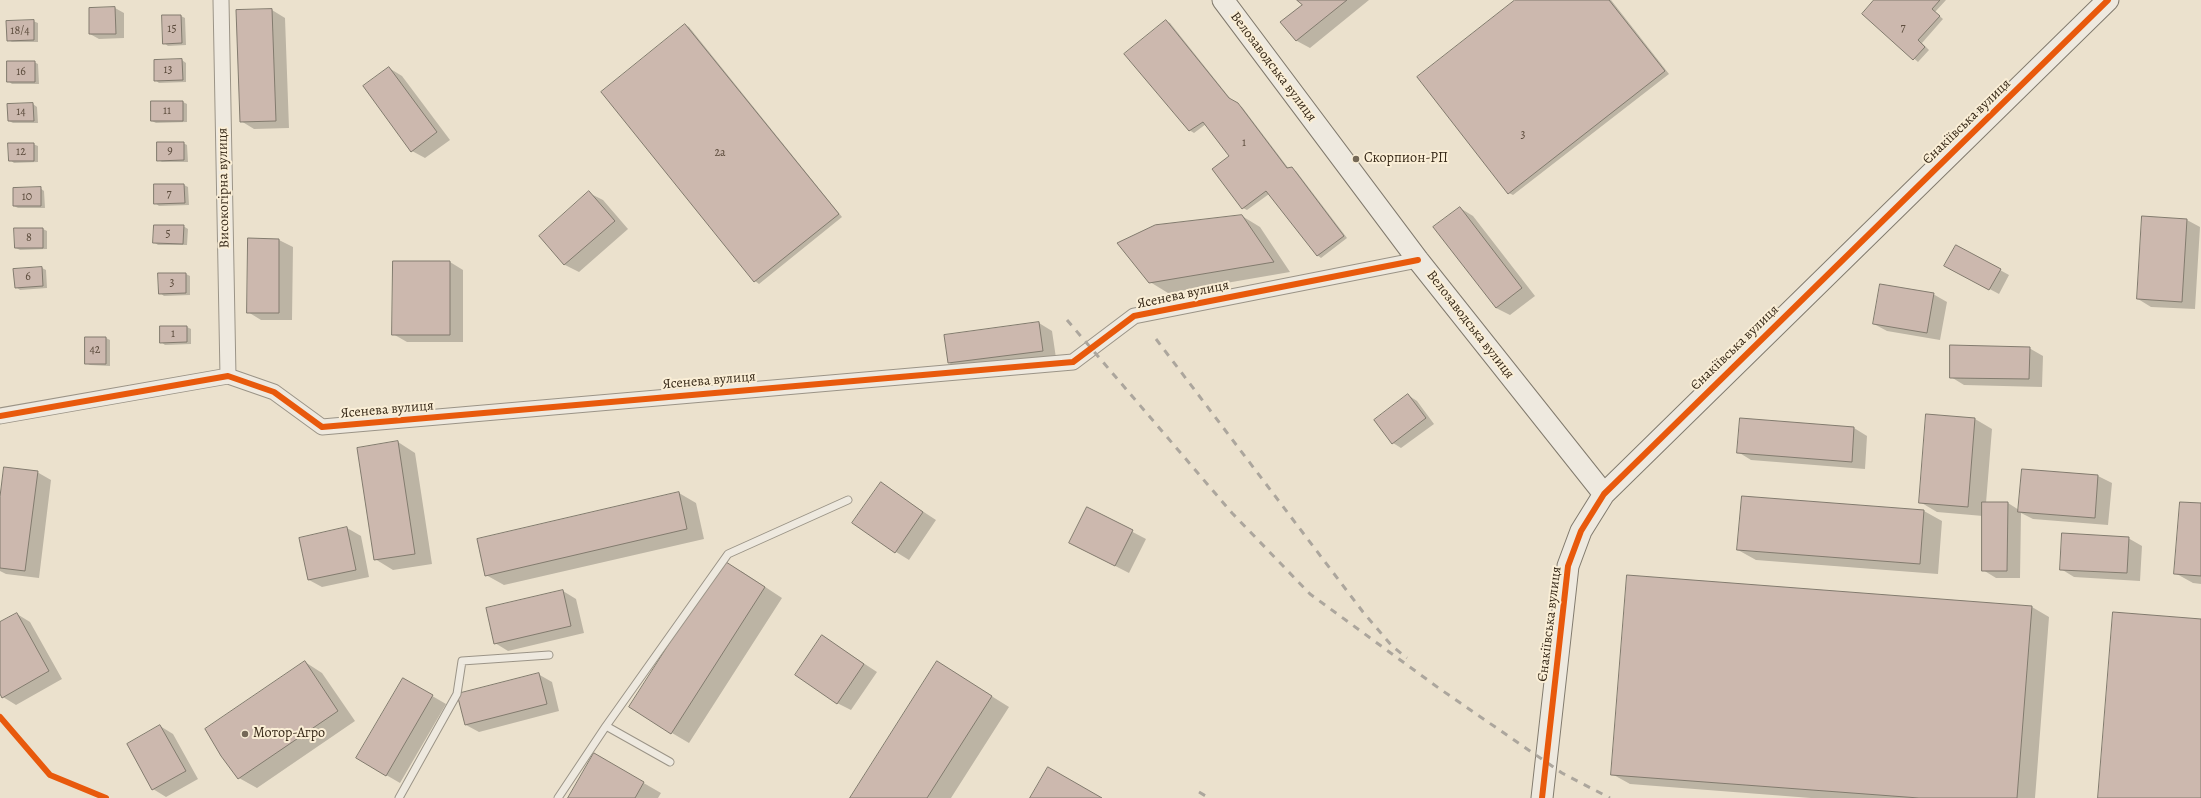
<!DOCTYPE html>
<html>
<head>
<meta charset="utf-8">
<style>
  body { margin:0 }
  canvas { display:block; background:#ebe1cd }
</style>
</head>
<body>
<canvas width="2201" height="798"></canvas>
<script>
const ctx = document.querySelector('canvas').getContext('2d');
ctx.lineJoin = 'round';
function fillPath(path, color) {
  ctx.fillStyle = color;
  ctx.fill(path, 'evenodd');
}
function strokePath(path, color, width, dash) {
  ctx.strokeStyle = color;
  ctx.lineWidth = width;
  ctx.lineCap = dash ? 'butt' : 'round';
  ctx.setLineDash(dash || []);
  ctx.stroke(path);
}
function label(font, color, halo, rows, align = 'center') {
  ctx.font = font + ' Alegreya,serif';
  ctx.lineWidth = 4;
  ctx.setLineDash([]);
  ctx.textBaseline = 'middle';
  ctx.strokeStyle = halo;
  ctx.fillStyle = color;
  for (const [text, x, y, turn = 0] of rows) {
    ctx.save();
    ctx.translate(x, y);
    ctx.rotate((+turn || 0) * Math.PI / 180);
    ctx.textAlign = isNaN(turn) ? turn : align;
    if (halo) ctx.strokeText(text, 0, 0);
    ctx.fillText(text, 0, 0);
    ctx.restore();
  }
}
fillPath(new Path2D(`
  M1299,0h70l-59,48 -13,-7 -15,-19 21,-17z
  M1517,0h94l58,74 -156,121 -4,-2z
  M1876,0h70l-11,12 8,7 -21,24 7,7 -11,12 -55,-48z
  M115,8l9,5v25l-25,1 -9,-5v-25z
  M272,10l13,8 4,110 -35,1 -13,-8z
  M181,16l4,2 1,27 -18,1 -4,-3z
  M33,21l5,2v19h-26l-4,-2z
  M1166,21l4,2 63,79 9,5 47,62 7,2 51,67 -26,20 -4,-3 -48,-61 -22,16 -4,-2 -13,-52 -24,-32 -12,9 -5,-3z
  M685,25l4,2 153,190 -83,67 -4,-3z
  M182,60l4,3v19l-27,1 -4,-3z
  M34,62l4,2 1,20h-27l-4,-3z
  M389,68l13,8 48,64 -25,18 -13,-7z
  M183,102l4,2v18l-31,1 -4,-2z
  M33,104l4,3 1,16h-25l-4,-2 -1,-16z
  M183,143l4,2 1,17h-26l-4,-2z
  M33,144l5,2v16l-24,1 -4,-3z
  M155,185h29l4,2 1,18 -30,1 -4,-3z
  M40,188l4,3 1,17h-27l-4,-2z
  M589,193l14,7 25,29 -49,43 -14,-7 -25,-29z
  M1460,208l13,8 62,80 -25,19 -14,-7z
  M1242,216l18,11 30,45 -122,21 -18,-11z
  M2187,220l13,7 -5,82 -44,-2 -13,-8z
  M183,226l5,3 -1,16h-29l-4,-3z
  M43,229l4,2v18l-27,1 -4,-2z
  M249,239l30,1 14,7 -1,73h-31l-13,-8z
  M450,262l13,8v72h-56l-14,-8z
  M42,268l4,2 1,18 -27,2 -4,-3z
  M1954,270h46l9,5 -10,19z
  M186,274l4,2v19l-26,1 -4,-3z
  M1933,294l14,8 -7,38 -53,-9 -13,-7z
  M1039,323l13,8 4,27 -94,12 -13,-7z
  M187,327l4,2v15l-26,1 -4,-3z
  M106,338l4,2v26l-20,-1 -4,-2z
  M2029,348l14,8 -1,31 -78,-2 -13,-8z
  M1408,395l9,6 17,23 -33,24 -8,-5z
  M1741,419l113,9 13,8 -2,33 -114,-9 -13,-8z
  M1975,419l17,10 -6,74h22l11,7 3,-40 76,6 14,7 -4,42 -75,-6 -12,-6 -1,65h-24l-13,-8v-54l-46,-4 -17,-10z
  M398,442l17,11 17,111 -39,6 -18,-11z
  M37,472l14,8 -12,98 -33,-4 -6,-3v-65z
  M881,484l55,36 -27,40 -13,-8z
  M679,493l17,10 8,36 -200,46 -18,-10z
  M1742,497l182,14 18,10 -4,53 -182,-14 -18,-10z
  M2201,504v80l-8,-1 -18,-10z
  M1087,508l59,31 -17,34 -59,-30z
  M347,528l14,8 8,41 -47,10 -13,-7z
  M2128,538l14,8 -2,35 -66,-4 -13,-8z
  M741,571l41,27 -93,145 -17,-10z
  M563,591l13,8 8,34 -76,18 -13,-8z
  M2032,607l17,10 -14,181h-224l-181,-14 -18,-10z
  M17,614l13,8 32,57 -46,26 -13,-8 -3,-5v-69z
  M822,636l55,36 -26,38 -14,-7z
  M305,662l17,11 33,48 -98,67 -18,-10z
  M937,662l72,45 -58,91h-100z
  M538,674l14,8 7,29 -80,21 -13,-7z
  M403,679l43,25 -46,79 -43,-25z
  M160,726l13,8 25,45 -32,18 -13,-8z
  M595,755l66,38 -3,5h-89z`), '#0003');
const building = new Path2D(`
  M1297,0h50l-51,41 -16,-19 22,-17z
  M1515,0h94l56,71 -157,123 -91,-117z
  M1874,0h66l-8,9 8,7 -22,24 7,7 -12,13 -51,-46z
  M115,7l1,27h-27v-26z
  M272,9l4,112 -36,1 -4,-112z
  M162,15h19l1,28 -19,1z
  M34,20v20l-27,1 -1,-20z
  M1166,20l63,78 9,5 49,65 5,-1 52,69 -27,20 -51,-65 -24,18 -30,-40 17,-13 -26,-34 -14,9 -65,-77z
  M685,24l154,190 -85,68 -153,-190z
  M182,59l1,21 -29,1v-21z
  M7,61h28v21h-28z
  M389,67l48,65 -26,20 -48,-66z
  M151,101h32v20h-32z
  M33,103l1,18h-26l-1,-17z
  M157,142h27v18l-27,1z
  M8,143h26v18h-25z
  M154,184h30l1,19 -31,1z
  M41,187v19h-28v-18z
  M589,191l26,30 -51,44 -25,-29z
  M1460,207l62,81 -26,20 -63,-81z
  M1242,215l32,47 -125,21 -32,-40 38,-18z
  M2142,216l45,3 -5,83 -45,-3z
  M154,225h30l-1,19 -30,-1z
  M14,228h29v20h-28z
  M248,238l31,1v74h-32z
  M1956,245l45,24 -12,21 -45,-24z
  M393,261h57v74h-58z
  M42,267l1,19 -28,2 -2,-19z
  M158,273h28v20l-27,1z
  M1880,284l54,9 -7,40 -54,-9z
  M1039,322l4,29 -95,12 -4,-28z
  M160,326h27v16l-27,1z
  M85,337h21v27h-21z
  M1950,345l80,2 -1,32 -79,-1z
  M1408,394l18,24 -34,26 -18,-24z
  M1926,414l49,4 -7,89 -49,-4z
  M1740,418l114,9 -2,35 -115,-9z
  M398,441l17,113 -41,6 -17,-112z
  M4,467l34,4 -13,100 -25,-3v-71z
  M2022,469l76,6 -3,43 -77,-6z
  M881,482l42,30 -28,41 -43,-30z
  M679,492l8,37 -202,47 -8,-37z
  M1742,496l182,14 -4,54 -183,-14z
  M1982,502h26l-1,69h-25z
  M2180,502l21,1v73l-27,-2z
  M1087,507l46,23 -18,36 -46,-23z
  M347,527l9,43 -48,10 -9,-42z
  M2062,533l67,4 -2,36 -67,-3z
  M723,560l42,27 -94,147 -42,-27z
  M1627,575l405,31 -15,192h-98l-308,-23z
  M563,590l8,36 -77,18 -8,-36z
  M2113,612l88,7v179h-103z
  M17,613l32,58 -47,27 -2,-4v-72z
  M822,635l42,29 -27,40 -42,-29z
  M305,661l33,50 -100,68 -17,-23 -16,-27z
  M937,661l55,35 -65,102h-77z
  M539,673l8,31 -82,21 -8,-31z
  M403,678l30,17 -47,81 -30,-18z
  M160,725l26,46 -34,19 -25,-46z
  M594,753l50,29 -9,16h-67z
  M1048,767l54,31h-72z`);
fillPath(building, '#ccb8ae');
strokePath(building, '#827b6e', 1);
const lane = new Path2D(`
  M606,726l122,-172 120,-54
  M399,798l58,-104 5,-33 87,-6
  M558,798l48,-72 64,36`);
const street = new Path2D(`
  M221,0l7,376
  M0,416l228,-40 46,16 48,35 751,-65 61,-46 284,-56`);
const secondary = new Path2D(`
  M1223,0l195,260 186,234
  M1542,798l26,-232 13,-35 23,-37 504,-494`);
strokePath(lane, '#9b9487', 9);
strokePath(street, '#9b9487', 17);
strokePath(secondary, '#827b6e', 23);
strokePath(lane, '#eee9df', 7);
strokePath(street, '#eee9df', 15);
strokePath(secondary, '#eee9df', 21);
strokePath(new Path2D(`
  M1067,320l165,193 78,81 130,95 122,84 48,25
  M1156,339l207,273 29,34 15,12
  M1199,792l10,6`), '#aca69d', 3, [7, 7]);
strokePath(new Path2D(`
  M0,416l228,-40 46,16 48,35 751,-65 61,-46 284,-56
  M0,717l50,58 56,23
  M1542,798l26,-232 13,-35 23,-37 504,-494`), '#e8590c', 6);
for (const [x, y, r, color] of [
  [1356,159,4,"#756957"],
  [245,734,4,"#756957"]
]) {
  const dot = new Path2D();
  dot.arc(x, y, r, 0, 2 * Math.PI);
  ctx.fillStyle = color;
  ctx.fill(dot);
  strokePath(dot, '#faeed6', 1.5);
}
label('12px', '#5c4c3d', null, [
  ["7",1903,28],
  ["15",172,29],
  ["18/4",20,31],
  ["13",168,70],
  ["16",21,72],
  ["11",167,111],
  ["14",21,112],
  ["3",1523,135],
  ["1",1244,143],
  ["9",170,151],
  ["12",21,152],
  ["2а",720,153],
  ["7",169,194],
  ["10",27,197],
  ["5",168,234],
  ["8",29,238],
  ["6",28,277],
  ["3",172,283],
  ["1",173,334],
  ["42",95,350]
]);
label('14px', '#362817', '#faeed6', [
  ["Велозаводська вулиця",1273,67,53],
  ["Єнакіївська вулиця",1967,122,-44],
  ["Високогірна вулиця",224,188,-91],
  ["Ясенева вулиця",1183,295,-12],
  ["Велозаводська вулиця",1470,325,52],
  ["Єнакіївська вулиця",1735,348,-44],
  ["Ясенева вулиця",709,381,-5],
  ["Ясенева вулиця",387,410,-5],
  ["Єнакіївська вулиця",1550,624,-83]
]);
label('14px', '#362817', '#faeed6', [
  ["Скорпион-РП",1364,159],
  ["Мотор-Агро",253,734]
], 'left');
</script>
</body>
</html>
